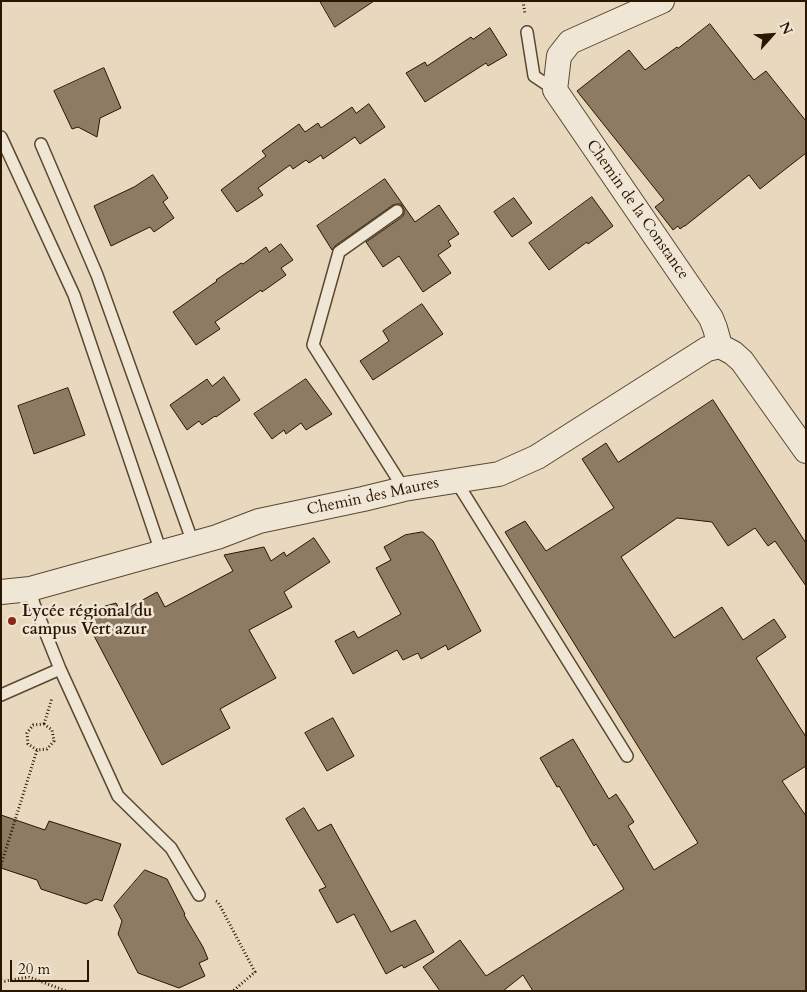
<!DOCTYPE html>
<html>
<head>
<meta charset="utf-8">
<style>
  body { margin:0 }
  #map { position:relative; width:807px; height:992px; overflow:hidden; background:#e8d9be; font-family:Cardo,serif }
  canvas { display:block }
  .frame { position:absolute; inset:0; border:2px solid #2a1601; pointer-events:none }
  .north { position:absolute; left:747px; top:10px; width:50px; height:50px; -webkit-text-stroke:4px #f0e6d5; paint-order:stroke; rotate:64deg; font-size:14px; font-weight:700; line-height:20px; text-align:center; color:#2a1601 }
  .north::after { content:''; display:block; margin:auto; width:18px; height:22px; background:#2a1601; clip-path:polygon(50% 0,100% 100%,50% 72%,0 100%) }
  .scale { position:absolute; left:10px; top:960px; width:79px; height:22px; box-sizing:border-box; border:2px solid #2a1601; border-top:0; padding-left:6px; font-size:15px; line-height:18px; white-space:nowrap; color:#2a1601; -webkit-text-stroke:4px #f0e6d5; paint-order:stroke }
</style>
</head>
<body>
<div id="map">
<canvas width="807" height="992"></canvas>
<div class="frame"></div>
<div class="north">N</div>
<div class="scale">20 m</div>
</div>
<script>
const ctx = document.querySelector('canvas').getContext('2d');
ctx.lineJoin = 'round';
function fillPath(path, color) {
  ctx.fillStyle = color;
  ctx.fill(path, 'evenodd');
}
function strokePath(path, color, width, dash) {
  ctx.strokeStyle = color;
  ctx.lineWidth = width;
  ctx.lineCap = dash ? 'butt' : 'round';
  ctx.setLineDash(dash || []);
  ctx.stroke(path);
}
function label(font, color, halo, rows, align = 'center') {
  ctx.font = font + ' Cardo,serif';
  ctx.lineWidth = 5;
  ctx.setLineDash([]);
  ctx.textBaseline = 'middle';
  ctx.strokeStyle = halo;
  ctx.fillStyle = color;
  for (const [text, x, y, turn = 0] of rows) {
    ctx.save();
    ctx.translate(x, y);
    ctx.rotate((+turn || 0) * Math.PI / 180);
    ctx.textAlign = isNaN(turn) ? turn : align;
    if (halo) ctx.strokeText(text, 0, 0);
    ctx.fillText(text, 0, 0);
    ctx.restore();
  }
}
const building = new Path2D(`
  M320,1h54l-39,26z
  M710,24l44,56 12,-9 40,50v32l-46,36 -11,-14 -64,51h-1l-4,3 -2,-3 -5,4 -18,-23 9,-7 -87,-109 52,-41 16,20 32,-23 1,1z
  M490,28l17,27 -19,11 -2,-3 -61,39 -19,-29 19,-11 2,4 44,-29 2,2z
  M104,68l17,40 -21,10 -3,19 -19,-10 -6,2 -18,-38z
  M369,104l16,23 -25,17 -5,-7 -32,22 -2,-4 -12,8 -3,-3 -13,9 -3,-4 -32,23 5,7 -26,17 -16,-22 45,-34 -4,-5 37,-27 6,8 13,-9 3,5 31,-21 4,6z
  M153,175l15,23 -5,4 11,16 -20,14 -4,-5 -39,19 -17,-40 40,-19z
  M385,179l30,43 24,-17 20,29 -11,7 3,5 -13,9 13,18 -28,19 -24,-36 -16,11 -17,-25 36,-25 2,-3v-4l-3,-6h-4l-4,1 -58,41 -3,4 -15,-24z
  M592,197l21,29 -25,18 -1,-2 -38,28 -20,-27z
  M514,198l18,25 -20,14 -18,-25z
  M281,244l12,16 -12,8 5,7 -24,17 -1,-2 -46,32 5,7 -24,16 -23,-33 44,-31 -1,-1 25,-17 2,1 23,-17 3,5z
  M422,304l21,30 -70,46 -13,-19 29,-20 -6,-10z
  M224,377l16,23 -24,17 -1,-1 -13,9 -3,-4 -12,9 -17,-25 37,-26 5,7z
  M306,379l26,35 -26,16 -5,-7 -15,11 -2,-4 -12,9 -18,-25z
  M68,388l17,47 -51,19 -16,-48z
  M713,400l93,143v43l-31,-45 -7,5 -13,-18 -27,18 -16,-24 -35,-4 -56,39 53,81 48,-31 21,33 31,-21 12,18 -30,21 50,79v29l-24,15 24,35v175h-273l-10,-16 -20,16h-63l-17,-24 37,-27 26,36 138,-87 -28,-45 -2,2 -35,-60 -2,1 -17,-29 33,-19 36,60 7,-5 8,12 10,16 -6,4 26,44 44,-27 -193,-311 20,-11 21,30 68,-43 -32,-49 24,-16 12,19z
  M423,532l10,9 48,90 -33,19 -2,-5 -25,14 -3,-6 -15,7 -6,-10 -44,24 -18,-33 19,-10 4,7 43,-24 -25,-46 15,-8 -7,-13 21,-12z
  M314,538l16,24 -46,30 8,15 -43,23 27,48 -56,31 10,19 -68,37 -80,-152 34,-10 5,9 36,-20 8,15 68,-36 -9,-16 40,-8 7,14 13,-9 2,4z
  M333,718l21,38 -27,15 -22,-38z
  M304,808l14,23 13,-7 60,108 24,-12 19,32 -30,16 -2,-3 -16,9 -32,-60 -17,9 -18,-33 7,-3 -40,-68z
  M1,815l44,15 4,-9 72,23 -19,57 -6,-2 -10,5 -45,-15 -4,-9 -36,-12z
  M145,870l22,9 18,35 -1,1 19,32 5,12 -9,4 6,13 -26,12 -41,-15 -20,-39 4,-13 -8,-15z`);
fillPath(building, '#8d7b63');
strokePath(building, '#2a1601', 1);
const service = new Path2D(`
  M527,32l7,44 21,14
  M1,137l73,158 87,257
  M41,144l56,131 96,268
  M397,211l-58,41 -26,93 91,144
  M456,481l171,275
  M30,589l4,15 26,65 58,127 53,52 28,47
  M1,695l59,-26`);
const minor = new Path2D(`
  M662,1l-92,41 -11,14 -4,34 156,228 4,10 5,18 13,7 9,8 64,90
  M1,592l29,-3 187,-52 42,-16 104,-22 41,-10 95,-15 38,-17 170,-108 13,-3`);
strokePath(service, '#5a4730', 14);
strokePath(minor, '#5a4730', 26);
strokePath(new Path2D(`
  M523,1l2,13
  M44,724l8,6 2,11 -7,8 -10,1 -9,-6 -1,-11 6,-8z
  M44,724l8,-26
  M1,865l36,-115
  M216,901l2,1 37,70 -22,19
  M1,980l4,1 24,-4 37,14`), '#2a1601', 3, [1, 2.5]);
strokePath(service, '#f0e6d5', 11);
strokePath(minor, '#f0e6d5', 24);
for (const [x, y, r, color] of [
  [12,621,5,"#8f2418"]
]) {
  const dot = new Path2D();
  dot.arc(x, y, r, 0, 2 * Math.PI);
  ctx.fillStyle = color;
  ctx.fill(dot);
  strokePath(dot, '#f0e6d5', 2);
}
label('16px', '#2a1601', '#f0e6d5', [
  ["Chemin de la Constance",637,210,55],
  ["Chemin des Maures",373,497,-12]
]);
label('bold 16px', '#2a1601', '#f0e6d5', [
  ["Lycée régional du",22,612],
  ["campus Vert azur",22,630]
], 'left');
</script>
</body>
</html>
